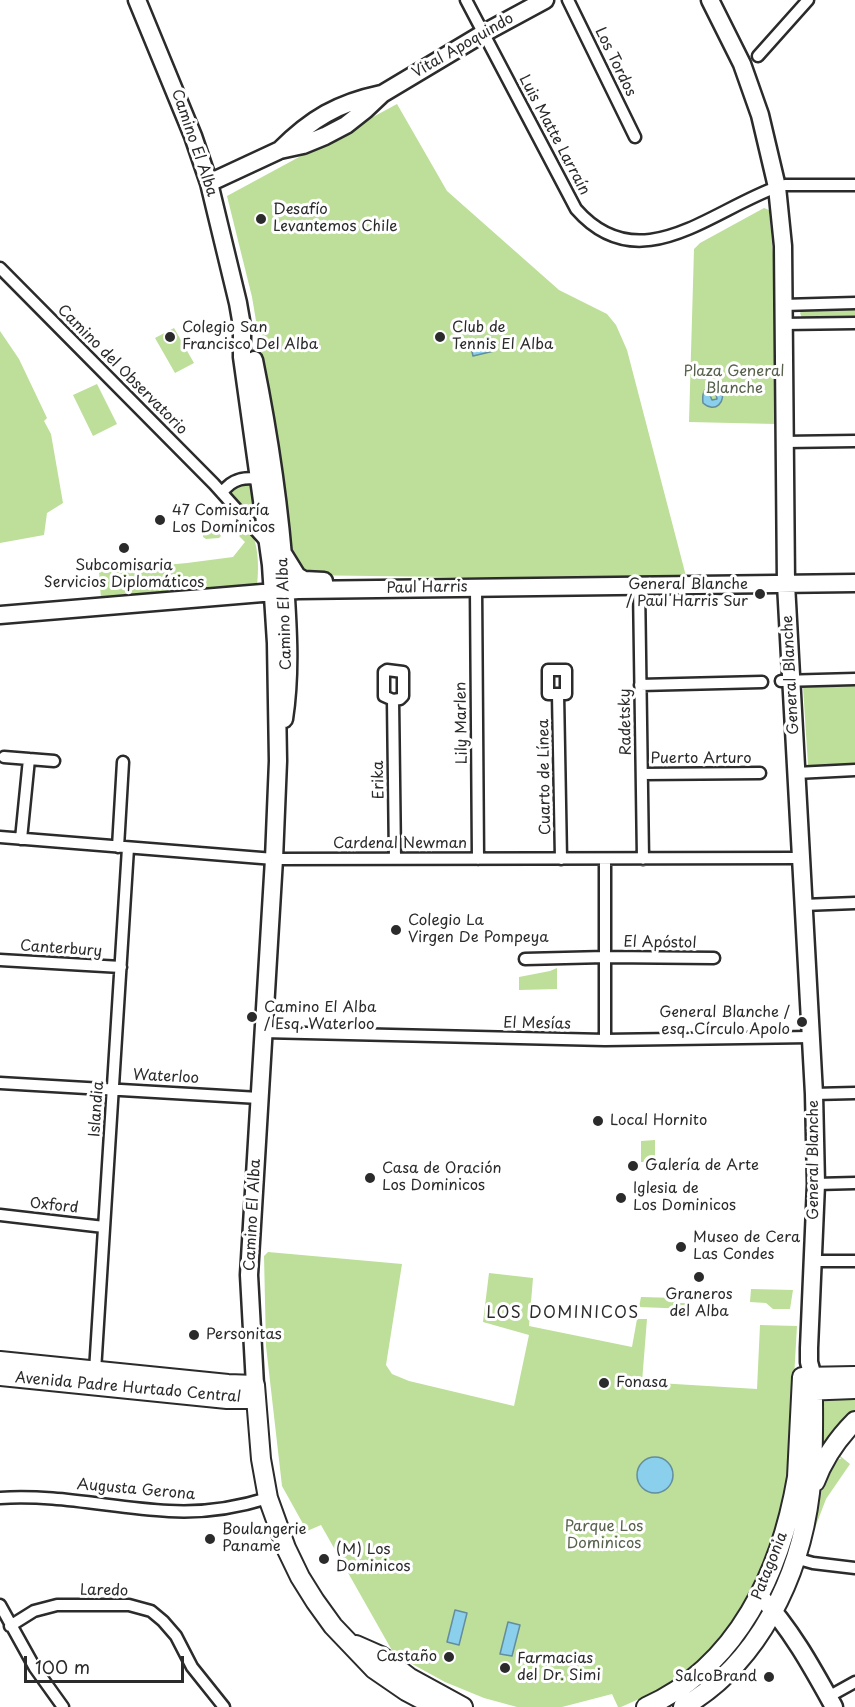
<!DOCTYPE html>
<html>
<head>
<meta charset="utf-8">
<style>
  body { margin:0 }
  #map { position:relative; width:855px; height:1707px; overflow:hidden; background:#fff; font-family:"Playpen Sans",sans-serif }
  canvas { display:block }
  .scale { position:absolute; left:24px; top:1656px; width:160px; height:27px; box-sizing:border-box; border:3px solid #2b2b2b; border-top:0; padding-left:8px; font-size:18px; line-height:21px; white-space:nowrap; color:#2b2b2b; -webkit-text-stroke:4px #fff; paint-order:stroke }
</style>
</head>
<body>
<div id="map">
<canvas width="855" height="1707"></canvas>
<div class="scale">100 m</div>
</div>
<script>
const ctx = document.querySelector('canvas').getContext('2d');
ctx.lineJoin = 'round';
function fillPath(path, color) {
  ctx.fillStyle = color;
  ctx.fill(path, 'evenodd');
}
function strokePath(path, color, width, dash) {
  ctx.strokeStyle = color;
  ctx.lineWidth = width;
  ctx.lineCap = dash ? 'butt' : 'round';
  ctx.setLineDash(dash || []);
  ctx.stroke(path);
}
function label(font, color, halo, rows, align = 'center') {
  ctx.font = font + ' "Playpen Sans",sans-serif';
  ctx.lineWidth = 6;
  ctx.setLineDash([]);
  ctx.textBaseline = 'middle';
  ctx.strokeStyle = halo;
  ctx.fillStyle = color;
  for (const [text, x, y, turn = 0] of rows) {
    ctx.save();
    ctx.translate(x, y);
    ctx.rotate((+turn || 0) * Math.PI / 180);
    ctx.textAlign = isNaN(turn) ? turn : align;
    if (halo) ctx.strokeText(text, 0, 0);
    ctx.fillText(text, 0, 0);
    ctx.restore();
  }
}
fillPath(new Path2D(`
  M397,104l50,87 112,99 48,24 9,11 11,25 60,230 -394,-5 -18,-141 -23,-137 -25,-101z
  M764,208l5,2 5,55 2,159 -87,-2 5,-173 6,-6z
  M855,309v8l-53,1 -2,-5 2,-3z
  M174,328l20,35 -19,10 -20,-35z
  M0,331l19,28 28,59 -3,3 7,13 12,69 -16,10 -3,22 -44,8z
  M97,384l20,40 -24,12 -20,-41z
  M237,482l19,2 4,43 -31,-34 2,-7z
  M204,520h5l12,16 -2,2 -13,1 -3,-2 -1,-14z
  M248,527c11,14 11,41 9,58l-156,14 -2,-28 88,-8 46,-6 12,-15 -6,-6z
  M855,685v80h-47l-5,-78z
  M557,968v21l-38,1v-13l31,-6z
  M655,1140v22h-14v-21z
  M268,1252l134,12 -16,101 6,9 17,7 105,25 15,-71 -46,-13 6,-49 44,5 -4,48 103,21 5,-28h10l-5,63 115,7 3,-64 37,1 -9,156 -4,20 -25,77 -24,44 -36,43 -33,21 -45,20h-3l-6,-13 -50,13h-45l-33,-9 -39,-16 -51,-28 -73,-129 -14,6 -25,-45 -16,-140 -2,-90z
  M751,1289l42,1 -3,19h-17l-7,-6 -16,-1z
  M641,1297l36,1v5h13v6l-51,-2z
  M855,1395v17l-35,41 -1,-56z
  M839,1455l11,9 -24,35 -19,50 12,-46 4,-26 8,-18h10z`), '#bddf99');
const water = new Path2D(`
  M491,338l3,13 -21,5 -3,-13z
  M711,385l5,1 -7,7 3,7 5,-1 -1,-5 5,-6c6,14 -6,26 -18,15 -1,-9 0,-13 8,-18z
  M637 1475a18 18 0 1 1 36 0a18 18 0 1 1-36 0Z
  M455,1610l12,3 -8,32 -12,-3z
  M508,1622l12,3 -8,31 -12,-2z`);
fillPath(water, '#8acfeb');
strokePath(water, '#648d9e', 1.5);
const street = new Path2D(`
  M466,0l110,209c63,72 134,2 201,-22l8,-2h70
  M568,0l67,137
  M758,56l50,-56
  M0,268l214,216 53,59
  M783,305l72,-2
  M783,324l72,-1
  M784,442l71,-1
  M222,493c10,-15 24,-17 42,-13
  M639,586l4,273
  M476,588l2,271
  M387,670l16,2v24l-3,3 -7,1 -9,-4v-24z
  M548,670h18v24h-18z
  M781,681l74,-2
  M640,685l122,-3
  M558,694l3,165
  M393,700l2,159
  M4,757l50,4
  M796,773l59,-3
  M642,774l118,-1
  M0,837l274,22 527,-1
  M21,839l8,-80
  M118,847l5,-85
  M605,859v181
  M803,905l52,-2
  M525,959l80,-2 109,1
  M0,960l121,7
  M263,1032l342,8 206,-3
  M0,1083l259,15
  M814,1094l41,-1
  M816,1184l39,-1
  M0,1215l104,12
  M813,1261h42
  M95,1371l33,-523
  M0,1498c57,-4 112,10 169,13 33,2 67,-3 99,-13
  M795,1558l18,5 42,5
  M0,1605l35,63 28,39
  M10,1626l24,-15 23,-6h72l22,6 12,10 13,15 16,31 32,40
  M828,1697l27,-15`);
const secondary = new Path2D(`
  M137,0l56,136 16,47 29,120 4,23v31l29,208 5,78 2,118 -4,98 -25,416 6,110
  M710,0l32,64 18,51 17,72 6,59 3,338 28,510 2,90 -7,164v14l4,15
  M280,150c31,-31 58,-47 101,-56
  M209,183l71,-33 23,-5 22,-9 21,-11 19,-15 17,-16 102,-61 61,-33
  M254,360c15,74 26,147 31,222 3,46 6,91 -1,137
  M284,555l13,21 7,4 20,1
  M0,615l298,-25 557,-7
  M760,1596c30,31 53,73 74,111`);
const primary = new Path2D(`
  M0,1361l228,23 27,1 6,74 7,39 18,50 14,29 15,24 18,25 41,43 32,22 30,16
  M0,1376l227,23h29
  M803,1391l52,-2
  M815,1482c9,-24 22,-43 40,-61
  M356,1645l25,11 29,22 53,29
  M646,1707c92,-41 135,-136 151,-230l5,-100 53,-1
  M683,1707c75,-43 117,-130 127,-214 4,-33 3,-67 3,-101`);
strokePath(street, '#2b2b2b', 15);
strokePath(secondary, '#2b2b2b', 21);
strokePath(primary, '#2b2b2b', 22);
strokePath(street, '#fff', 10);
strokePath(secondary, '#fff', 16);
strokePath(primary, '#fff', 18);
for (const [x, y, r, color] of [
  [261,219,6,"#2b2b2b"],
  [170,337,6,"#2b2b2b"],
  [440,337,6,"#2b2b2b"],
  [160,520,6,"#2b2b2b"],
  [124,548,6,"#2b2b2b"],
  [760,594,6,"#2b2b2b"],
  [396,930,6,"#2b2b2b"],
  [252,1017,6,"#2b2b2b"],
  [802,1022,6,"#2b2b2b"],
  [598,1121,6,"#2b2b2b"],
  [633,1166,6,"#2b2b2b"],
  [370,1178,6,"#2b2b2b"],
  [621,1198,6,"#2b2b2b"],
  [681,1247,6,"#2b2b2b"],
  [699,1277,6,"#2b2b2b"],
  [194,1335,6,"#2b2b2b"],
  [604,1383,6,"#2b2b2b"],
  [210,1539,6,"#2b2b2b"],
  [324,1559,6,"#2b2b2b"],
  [449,1657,6,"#2b2b2b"],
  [505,1668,6,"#2b2b2b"],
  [769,1677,6,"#2b2b2b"]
]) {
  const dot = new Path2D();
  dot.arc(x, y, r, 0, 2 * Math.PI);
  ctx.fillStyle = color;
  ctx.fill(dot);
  strokePath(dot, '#fff', 2);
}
label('15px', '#2b2b2b', '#fff', [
  ["Vital Apoquindo",463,46,-30],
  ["Los Tordos",615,62,64],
  ["Luis Matte Larraín",554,135,62],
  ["Camino El Alba",194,143,71],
  ["Camino del Observatorio",122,370,45],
  ["Paul Harris",427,588,-1],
  ["Camino El Alba",285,614,-92],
  ["General Blanche",791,675,-93],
  ["Radetsky",626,722,-91],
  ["Lily Marlen",462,723,-91],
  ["Puerto Arturo",701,759],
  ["Cuarto de Línea",545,777,-91],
  ["Erika",379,780,-91],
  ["Cardenal Newman",400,844],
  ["El Apóstol",660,943,1],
  ["Canterbury",61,949,4],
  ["El Mesías",537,1024,1],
  ["Waterloo",166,1077,3],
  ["Islandia",97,1109,-86],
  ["General Blanche",814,1160,-90],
  ["Oxford",54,1206,6],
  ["Camino El Alba",253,1215,-87],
  ["Avenida Padre Hurtado Central",128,1388,5],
  ["Augusta Gerona",136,1490,5],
  ["Patagonia",770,1566,-68],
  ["Laredo",104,1591,1]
]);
label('15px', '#2b2b2b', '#fff', [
  ["Desafío",273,210],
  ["Levantemos Chile",273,227],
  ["Colegio San",182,328],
  ["Francisco Del Alba",182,345],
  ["Club de",452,328],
  ["Tennis El Alba",452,345],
  ["47 Comisaría",172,511],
  ["Los Dominicos",172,528],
  ["Subcomisaria",124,566,"center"],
  ["Servicios Diplomáticos",124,583,"center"],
  ["General Blanche",748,585,"right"],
  ["/ Paul Harris Sur",748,602,"right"],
  ["Colegio La",408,921],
  ["Virgen De Pompeya",408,938],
  ["Camino El Alba",264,1008],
  ["/ Esq. Waterloo",264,1025],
  ["General Blanche /",790,1013,"right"],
  ["esq. Círculo Apolo",790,1030,"right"],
  ["Local Hornito",610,1121],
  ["Galería de Arte",645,1166],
  ["Casa de Oración",382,1169],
  ["Los Dominicos",382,1186],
  ["Iglesia de",633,1189],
  ["Los Dominicos",633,1206],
  ["Museo de Cera",693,1238],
  ["Las Condes",693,1255],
  ["Graneros",699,1295,"center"],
  ["del Alba",699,1312,"center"],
  ["Personitas",206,1335],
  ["Fonasa",616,1383],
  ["Boulangerie",222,1530],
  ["Paname",222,1547],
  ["(M) Los",336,1550],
  ["Dominicos",336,1567],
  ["Castaño",437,1657,"right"],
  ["Farmacias",517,1659],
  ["del Dr. Simi",517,1676],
  ["SalcoBrand",757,1677,"right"]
], 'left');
label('15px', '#57614c', '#fff', [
  ["Plaza General",734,372],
  ["Blanche",734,389],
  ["Parque Los",604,1527],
  ["Dominicos",604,1544]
]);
ctx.letterSpacing = '1.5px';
label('16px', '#2b2b2b', '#fff', [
  ["LOS DOMINICOS",563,1314]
]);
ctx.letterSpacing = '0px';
</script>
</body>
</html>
